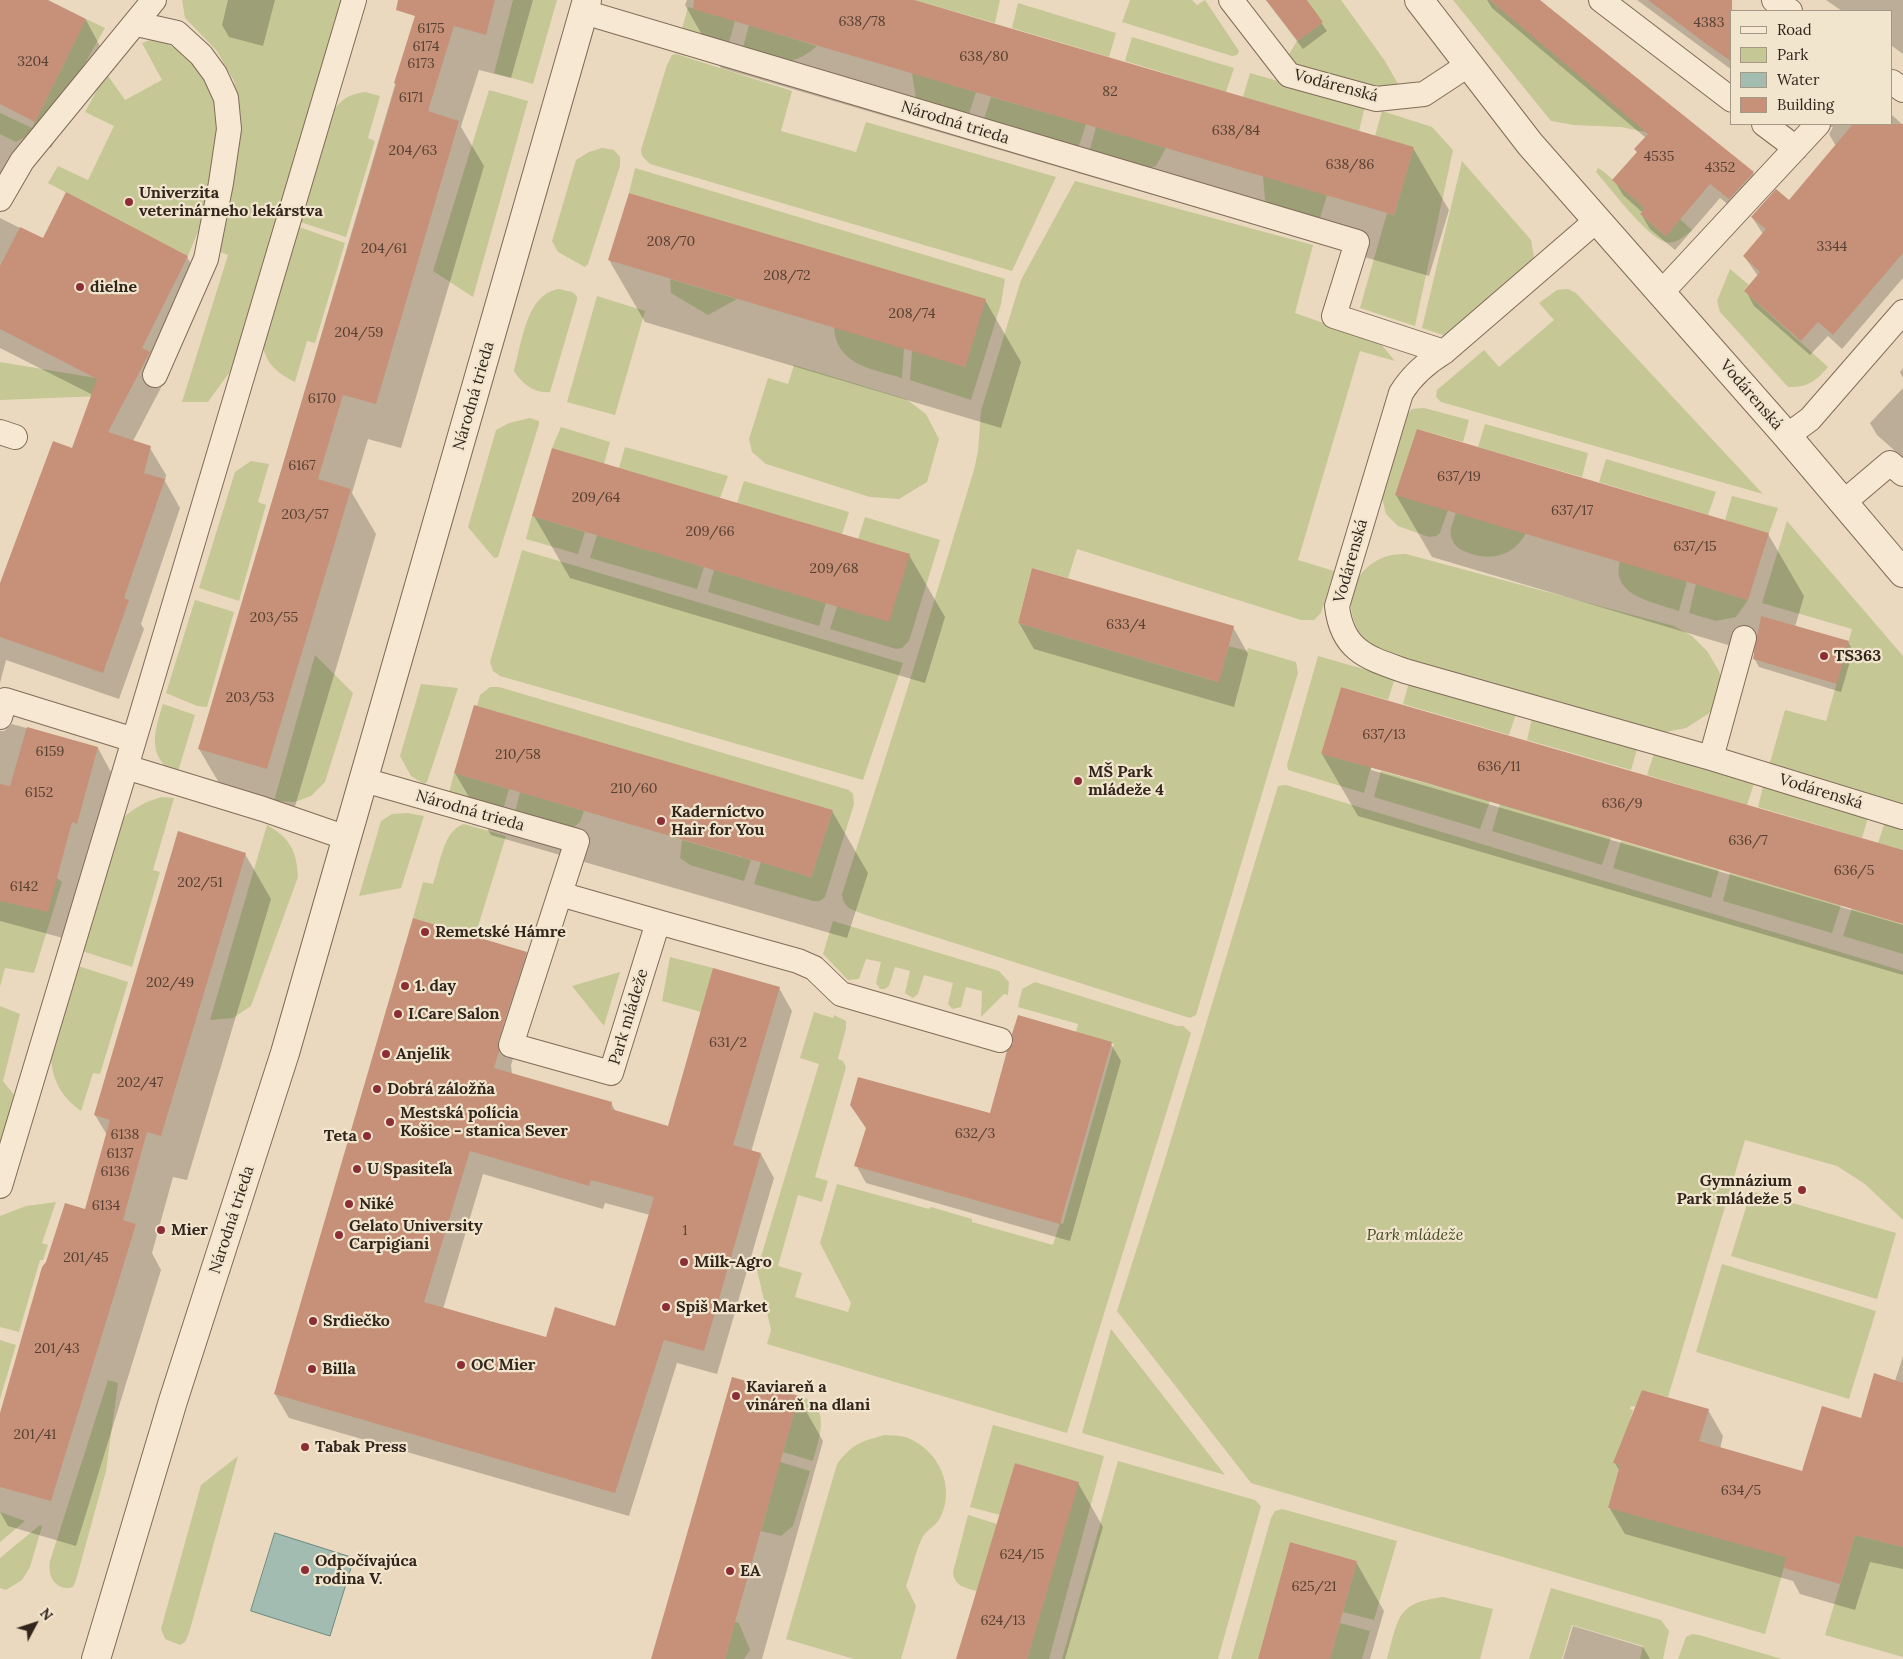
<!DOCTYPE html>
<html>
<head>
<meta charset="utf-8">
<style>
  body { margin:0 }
  #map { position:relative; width:1903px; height:1659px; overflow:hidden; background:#ead9bf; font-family:Lora,serif }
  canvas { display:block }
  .legend { position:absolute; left:1730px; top:10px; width:162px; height:115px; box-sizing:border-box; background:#f2e5ce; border:1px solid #a59887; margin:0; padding:6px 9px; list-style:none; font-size:15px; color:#32251c }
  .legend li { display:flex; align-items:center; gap:10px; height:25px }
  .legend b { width:25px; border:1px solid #a59887 }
  .north { position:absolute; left:10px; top:1599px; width:50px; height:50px; -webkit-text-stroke:4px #f2e5ce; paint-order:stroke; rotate:50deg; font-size:14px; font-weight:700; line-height:20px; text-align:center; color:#32251c }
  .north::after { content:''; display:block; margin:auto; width:18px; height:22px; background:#32251c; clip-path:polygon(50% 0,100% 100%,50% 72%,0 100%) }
</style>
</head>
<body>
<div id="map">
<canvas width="1903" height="1659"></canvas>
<ul class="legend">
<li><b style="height:6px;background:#f6e8d2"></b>Road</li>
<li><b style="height:14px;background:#c5c795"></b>Park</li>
<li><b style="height:14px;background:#a2bcb2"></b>Water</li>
<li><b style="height:14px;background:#c69178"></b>Building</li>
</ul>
<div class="north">N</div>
</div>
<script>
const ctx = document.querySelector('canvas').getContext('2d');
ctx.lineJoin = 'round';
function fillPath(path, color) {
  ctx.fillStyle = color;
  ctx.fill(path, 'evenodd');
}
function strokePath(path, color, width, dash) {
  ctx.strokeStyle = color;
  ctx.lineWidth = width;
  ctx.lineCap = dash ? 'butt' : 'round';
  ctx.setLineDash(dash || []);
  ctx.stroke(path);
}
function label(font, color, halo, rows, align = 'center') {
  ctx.font = font + ' Lora,serif';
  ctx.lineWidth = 4.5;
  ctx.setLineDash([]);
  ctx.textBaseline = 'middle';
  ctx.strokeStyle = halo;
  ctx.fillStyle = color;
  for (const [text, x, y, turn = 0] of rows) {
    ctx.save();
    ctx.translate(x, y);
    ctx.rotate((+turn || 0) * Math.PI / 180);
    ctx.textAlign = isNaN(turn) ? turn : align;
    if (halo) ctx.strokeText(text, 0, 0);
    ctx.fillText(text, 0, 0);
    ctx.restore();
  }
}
fillPath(new Path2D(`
  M182,0h160l-108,366 -26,36h-26l46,-147 -13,-5 25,-134 -6,-35 -17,-30 -32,-33z
  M513,0h44l-24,84 -39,-11z
  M914,0h86l-5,23z
  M1130,0h62l5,5 8,-5 34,51 -2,4 -5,1 -110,-34z
  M1307,0h34l44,61 13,23 -16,3 -24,-1 -58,-15 -12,-15 9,-15 26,-19z
  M1453,0h37l160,133 -29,-6 -47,-2 -23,-4z
  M1018,3l98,30 -7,24 -97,-29z
  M688,7l47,14 -8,29 -47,-14z
  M86,19l19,9c-24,40 -46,93 -89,114l-16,-8v-21l32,15z
  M749,25l68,21c-26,23 -44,17 -76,9z
  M1132,37l102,31 -8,24 -101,-31z
  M156,38l34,18 21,34 6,18 -1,37 -7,59 -21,52 -140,-73 10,-17 30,14 26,-54 -29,-14 21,-39 19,27 37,-20 -20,-37z
  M676,54l116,37 -11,40 75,21 10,-30 190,55 -44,94 -362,-107 -8,-8 -1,-6 26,-85 5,-10z
  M912,73l64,19 -9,29 -51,-22z
  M1250,73l115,33 -6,25 -116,-34z
  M489,90l39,11 -55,196 -40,-26z
  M365,92l15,4 -12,42 7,3 -29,96 -49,-16 36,-110c9,-12 16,-17 32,-19z
  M991,97l95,27 -9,28 -95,-27z
  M1382,111l50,16 21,23 -38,176 -55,-18 27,-95 7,2 20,-68 -39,-11z
  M1096,127l70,21 -10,18 -18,5 -50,-15z
  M602,148l12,2 6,7v9l-32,98 -3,3 -27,-15 -6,-11 24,-81 13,-8z
  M1462,161l69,79 3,17 -1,7 -84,73 -27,-9z
  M635,168l370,111 -4,25 -30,96 -61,-20 2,-30 53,17 20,-68 -356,-106z
  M1598,168l5,3 42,37 -5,6 26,22 14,-17 12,11c-8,6 -16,15 -27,12 -18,-5 -55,-54 -69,-70z
  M1263,176l64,19 -9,30 -39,-12 -14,-13z
  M1075,181l238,64 -18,68 85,30 15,18 -35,-10 -62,209 36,11 -13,42 -7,7h-13l-224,-71 -9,29 -36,-10 -14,55 200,59 11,-36 18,5 1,-3 48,14 2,11 -102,342 -6,3 -327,-104c-12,-5 -20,-6 -21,-20l65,-204 67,-220 4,-19 3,-40 40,-131z
  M296,226l49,17 -30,100 -8,-2 -12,41c-16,-8 -28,-17 -32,-35z
  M1730,269l19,16 -5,6 84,76c-12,14 -21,21 -40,20l-68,-75 -3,-11z
  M670,279l67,20 -29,16 -37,-22z
  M559,289l13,3 5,4v4l-27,92c-15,2 -29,-9 -36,-21 8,-28 12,-77 45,-82z
  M1568,289l8,4 187,201 -322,-92 -5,-5 1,-7 47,-40 15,17 55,-47 -15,-17 18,-13z
  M597,296l48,15 -30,104 -48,-13z
  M834,327l70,21 -2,30c-30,-9 -66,-13 -68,-51z
  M0,362l96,16 31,17 -127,5z
  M794,365l112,34 20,15 13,25 -12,43 -28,17 -29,-2 -104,-33 -14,-12 -3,-13 19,-61 20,6z
  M1424,408l45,12 -6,22 -46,-13 31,81 -8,23 -4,3 -7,1 -31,-11 -12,-12 -4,-16 23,-81 7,-8z
  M530,418l9,3v3l-41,133 -4,1 -26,-31 28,-97 13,-7z
  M1485,424l103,29 -6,24 -104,-30z
  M561,427l49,15 -6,22 -52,-16z
  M625,447l103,29 -8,22 -101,-30z
  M1606,459l110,33 -8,23 -109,-33z
  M251,461l18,3 -11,38 8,3 -27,96 -40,-13 36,-116z
  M744,481l105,31 -7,22 -105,-31z
  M1732,496l46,12 -9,25 -44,-13z
  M1456,512l70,21c-11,22 -35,29 -57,20 -8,-3 -14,-5 -17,-14 -4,-9 2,-18 4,-27z
  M532,516l53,16 -7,22 -52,-15z
  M865,517l75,23 -31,101 -7,7 -6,1 -66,-20z
  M1787,521l116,135v154l-134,-44 16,-56 41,11 26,-92 -90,-26z
  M597,535l107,32 -7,22 -107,-31z
  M522,550l381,113 -40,117 -363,-104 -7,-5 -3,-9z
  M1406,554l268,72 18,10 15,15 12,20 2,7 -7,29 -6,7 -22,14 -30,6 -124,-35 -146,-46c-10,-6 -19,-10 -25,-19 -25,-37 1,-82 45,-80z
  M1620,561l67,20 -8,30c-25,-9 -69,-15 -59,-50z
  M714,570l112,33 -7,23 -111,-34z
  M1696,584l52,16 -12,17 -20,4 -27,-8z
  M195,600l39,12 -27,95 -10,-1 -31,-13z
  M315,655l38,38 -28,89 -14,14 -16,6 -21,-1z
  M1318,656l77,22 -7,22 -47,-13 -20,67 50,13 -7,26 -76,-23 -1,-5z
  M1409,682l108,29 -8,24 -106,-31z
  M421,684l37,4 -31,94 -3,2 -13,-8 -11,-20z
  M490,687h9l350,103 4,4 1,10 -29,93 -5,4h-7l-59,-17 7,-22 50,15 22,-67 -356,-104 3,-11z
  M163,704l32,11 -18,60c-31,-18 -23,-43 -14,-71z
  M1533,714l105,32 -7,24 -104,-30z
  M1655,751l100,29 -8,25 -100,-30z
  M1381,771l109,30 -10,28 -106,-32z
  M454,773l55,16 -6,21 -54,-17z
  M1764,783l105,31 -7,24 -104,-31z
  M1286,785l617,186v249l-38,-36 -28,-18 -92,-26 -77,257 -26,-7 -5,17 -6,-1 -1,3 3,1 -14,50 -6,3 7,2 -12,45 3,-2 176,49 -22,77 -514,-151 -134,-172 46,-145 115,-380z
  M520,792l64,19 -4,11 -6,5 -9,1 -50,-16z
  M162,797l12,1 -21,72 7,2 -28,95 -50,-16 40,-132c12,-11 24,-18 40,-22z
  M1500,804l111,34 -9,27 -110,-34z
  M407,813l17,3 -23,72 -42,8 22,-75 11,-7z
  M1886,819l17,5v26l-25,-7z
  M464,824l42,12 -31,100 -62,-18 10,-36 10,2c7,-19 10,-54 31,-60z
  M267,825c23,13 30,26 31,52l-47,129 -18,12 -23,2z
  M682,840l69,20 -7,21 -54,-16 -10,-7z
  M1621,841l98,29 -8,28 -98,-30z
  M1730,873l111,32 -9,28 -109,-32z
  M57,878l5,4 -28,91 -29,-5 -5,19v-89z
  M1852,908l51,16v30l-60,-18z
  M833,921l166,50 10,11 -1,13 -4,-1 -23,23 1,-26 -16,-4 -5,20 -9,2 -4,-5 5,-21 -29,-8 -6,19 -5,4 -8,-5 5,-22 -15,-4 -6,19 -4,3h-5l-4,-6 5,-21 -15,-3 -7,20 -11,1 -25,-26z
  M670,957l43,11 -12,44 -39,-11z
  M78,966l50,16 -28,92 -7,-1 -12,38c-18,-13 -28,-28 -30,-52z
  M620,972l-16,54 -32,-40z
  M1035,982l142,44h6l8,7 -124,400 -300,-89 4,-14 -14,-60 62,-206 -19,-6 14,-46 19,6 1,-3 12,6v7l-8,31 5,2 3,6 -31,110 13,4 -6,21 -24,-7 -20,71 24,7 -7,24 53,15 3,-9 -31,-60 17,-59 92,25 2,-2 41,12v3l81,23 7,-22 3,1 51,-180 -38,-12 2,-8 -60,-17 4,-18z
  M0,1006l20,8 -17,67 11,14 -14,58z
  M1751,1191l145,42 -19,66 -146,-43z
  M56,1202l-14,41 6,2 -5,15h-3l-21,72 -19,-5v-111l26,-10z
  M1722,1264l154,47 -27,88 -153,-47z
  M1111,1329l114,146 -143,-42z
  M0,1340l16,5 -16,54z
  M108,1380l10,3 -12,88 -30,109 -3,7c-17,5 -26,-11 -23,-26z
  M799,1396c33,10 21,39 14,65l-30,-9z
  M993,1425l111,31 -55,203h-22l51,-177 -63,-19 -15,52 -30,-8z
  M885,1435c7,1 17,0 23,3 31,13 48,49 32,80 -4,8 -14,12 -18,20 -7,15 -10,32 -16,48l10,20 -15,53h-47l-68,-20 51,-175c15,-20 25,-23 48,-29z
  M238,1456l-49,177 -4,9 -5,3 -15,-6 -4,-10 40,-144z
  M1118,1461l137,39 6,6 -43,153h-156z
  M780,1462l30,9 -17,55 -12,10 -20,-5z
  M1282,1509l115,32 -23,79 -31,-8 14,-51 -67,-19 -32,117h-27l40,-141 4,-7z
  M0,1512l25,9 -25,21z
  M968,1515l29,9 -20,67c-12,-3 -23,-5 -24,-19z
  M40,1525l2,1 -12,41 -8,13 -16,10 -6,-2v-30z
  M1855,1535l48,12v110l-78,-22z
  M1551,1588l110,32 8,11 -6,28h-23l3,-13 -71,-21 -10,34h-33z
  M1443,1597l50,12 -13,50h-93c12,-42 9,-56 56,-62z
  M735,1622l4,1 11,27 -6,9h-19z
  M1340,1623l30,8 -8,28h-32z
  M1692,1634l7,1 83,24h-104l8,-22z`), '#c5c795');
const water = new Path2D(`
  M275,1533l79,25 -24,78 -79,-25z`);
fillPath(water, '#a2bcb2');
strokePath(water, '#6a897f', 1);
fillPath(new Path2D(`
  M0,0h46l40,20 15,28 -50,100 -24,-12 -27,54z
  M228,0h47l-12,46 -34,-9 -7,-12z
  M420,0h113l-22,78 -32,-8 -17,53 -1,4 23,39 -83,282 -33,-9 -16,54 24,41 -83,279 -68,-20 -26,-44z
  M687,0h227l499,148 36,62 -20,66 -708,-208 -36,-63z
  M1266,0h39l22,31 -24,18z
  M1487,0h52l214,173 9,15 -23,25 -19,-15 -45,52 -25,-21 -9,-15 2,-1 -20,-18 -9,-15 24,-27 8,-15 -154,-130z
  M1637,0h70l25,18v52z
  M1826,0h77v54l-11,-8v-35h-50z
  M1892,115l11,10v153l-61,71 -14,-13 -18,19 -56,-49 -8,-15 12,-15 -14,-20 19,-22 -11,-17 38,-15 46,-56 -7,-12 4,-7 -29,-3h88z
  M0,218l44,22 143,17 16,27 -38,96 -32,61 17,7 16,27 -1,6 15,27 -39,116 3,5 -25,70 -113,-39 -6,23v-95l73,-139 20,-54 -93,-47z
  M609,260l376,40 36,62 -20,66 -356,-106z
  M1903,368v10l-3,-6z
  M1903,388v70l-26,-23 -7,-12z
  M1396,495l372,39 36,62 -9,31 53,15 5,9 -12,41 -82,-25 -5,-9 1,-5 -323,-96z
  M534,516l375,39 36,62 -20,66 -355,-105z
  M1019,623l214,4 15,27 -14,53 -200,-58z
  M12,724l86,24 15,28 -20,75 -5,-2 -25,89 -63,-17v-190h4z
  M1322,754l581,98v70l-532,-155v3l532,155v50l-545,-159z
  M455,773l377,38 36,62 -21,65 -356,-103z
  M245,854l26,45 -84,281 -14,-3 -21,76 9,17 -85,276 -68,-20 -8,-14v-94l86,-207 21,-76 -12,-20z
  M526,953l14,24 -29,88 1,9 99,29 5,9 53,16 110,-140 13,23 -41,141 10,2 13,24 -57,196 -40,-11 -48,153 -340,-98 -14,-24zM483,1174l120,35 2,-6 45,12 -34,113 -69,11 -104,-30z
  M1111,1044l10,17 -51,180 -204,-58 -10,-18 11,-35 -16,-26 140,11z
  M1903,1356v213l-33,-7 -15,48 -55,-16 -7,-13 -168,-47 -16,-27 11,-35 -5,-9 93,-53 15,26 -3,13 83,23 59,-53 33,-38z
  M798,1397l25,44 -61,218h-109z
  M1078,1483l25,44 -38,132h-107z
  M1356,1562l28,49 -14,48h-111z
  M1573,1626l70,21 7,12h-87z`), '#0003');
fillPath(new Path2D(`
  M0,0h48l38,19 -51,103 -35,-18z
  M398,0h97l-9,35 -32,-9 -26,85 31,10 -83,283 -33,-9 -25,84 33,10 -84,280 -69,-20 167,-560 31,-105 -2,-1 21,-67 -19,-6z
  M694,0h220l500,147 -20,68 -701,-206z
  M1266,0h41l16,22 -25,19z
  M1490,0h50l214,172 -25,27 -19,-15 -44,52 -26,-22 5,-6 -33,-28 25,-28 -3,-3 14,-15z
  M1648,0h84v62l-27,-19z
  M1853,124h50v129l-70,82 -15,-13 -17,19 -57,-50 16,-19 -17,-16 23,-27 -15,-12 25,-28 13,11z
  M66,192l122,64 -46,92 8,4 -42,80 43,14 -7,27 21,6 -41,119 5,2 -26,73 -103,-36v-54l53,-142 19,7 25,-69 -97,-50v-63l20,-39 23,11z
  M629,193l357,106 -21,68 -357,-107z
  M1417,429l352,104 -21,67 -353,-105z
  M552,448l358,106 -21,68 -357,-106z
  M1032,568l202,58 -15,56 -201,-59z
  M1761,616l88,25 -12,43 -84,-25z
  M1341,687l562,163v74l-475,-141 -107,-29z
  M474,705l359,105 -22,67 -357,-104z
  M27,727l71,20 -21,77 -5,-2 -24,90 -48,-11v-117l10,2z
  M178,831l68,22 -85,283 -14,-4 -24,88 13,4 -85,277 -51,-14v-74l42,-146 4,-5 19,-59 20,6 25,-89 -16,-5z
  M413,918l114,34 -29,89 1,10 -5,17 118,34 -1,7 57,17 45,-158 67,19 -47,158 28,8 -57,198 -40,-11 -49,153 -341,-99zM470,1151l119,35 2,-6 63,17 -39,129 -60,-19 -9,30 -122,-35z
  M1018,1015l94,27 -52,182 -206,-58 12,-38 -16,-23 8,-28 132,36 17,-62 6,-8 -1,-9z
  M1874,1373l29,10v164l-48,-12 -15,49 -56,-16 2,-11 -178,-49 12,-43 -7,-2 29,-73 67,19 -10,32 103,30 20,-65 39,12z
  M732,1377l67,19 -64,226 -10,37h-74z
  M1015,1463l64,19 -52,177h-71z
  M1290,1542l67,19 -27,98h-72z`), '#c69178');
const service = new Path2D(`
  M1231,0l58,75 87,24 48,-5 44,-29
  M1601,0l131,100
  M1774,0l16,11
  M584,12l773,230 -23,74 110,36
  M137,24l40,9 24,22 14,19 11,24 3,31 -8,54 -15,76 -51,116
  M1892,82l11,8
  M1764,124l32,24
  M0,199l22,-38 132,-161
  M1597,220l-153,132c-18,11 -32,23 -43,41l-64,213c5,45 31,52 68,65l306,87 192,59
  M1661,293l157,-169
  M0,432l15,5
  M1787,436l23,-17 93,-107
  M1844,502l46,-39 13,11
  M0,717l5,-17 129,40
  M1711,758l33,-120
  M364,780l213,61 -66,204 100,28 47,-151 -98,-28
  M347,838l-84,-29 -137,-42 228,-767
  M658,922l140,39 16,7 27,26 159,46
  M0,1186l126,-419`);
const minor = new Path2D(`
  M1419,0l111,144 257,292 116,137`);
const tertiary = new Path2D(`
  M96,1659l77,-258 112,-348 302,-1053`);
strokePath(service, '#816b59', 26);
strokePath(minor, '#816b59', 30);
strokePath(tertiary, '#816b59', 30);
strokePath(service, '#f6e8d2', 24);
strokePath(minor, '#f6e8d2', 28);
strokePath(tertiary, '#f6e8d2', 28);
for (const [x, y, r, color] of [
  [129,202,5,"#8c2e36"],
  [80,287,5,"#8c2e36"],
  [1824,656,5,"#8c2e36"],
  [1078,781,5,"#8c2e36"],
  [661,821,5,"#8c2e36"],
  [425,932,5,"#8c2e36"],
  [405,986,5,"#8c2e36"],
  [398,1014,5,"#8c2e36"],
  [386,1054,5,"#8c2e36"],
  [377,1089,5,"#8c2e36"],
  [390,1122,5,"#8c2e36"],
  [367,1136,5,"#8c2e36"],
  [357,1169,5,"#8c2e36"],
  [1802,1190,5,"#8c2e36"],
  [349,1204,5,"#8c2e36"],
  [161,1230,5,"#8c2e36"],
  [339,1235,5,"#8c2e36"],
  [684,1262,5,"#8c2e36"],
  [666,1307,5,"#8c2e36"],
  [313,1321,5,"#8c2e36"],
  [461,1365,5,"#8c2e36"],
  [312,1369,5,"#8c2e36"],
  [736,1396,5,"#8c2e36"],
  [305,1447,5,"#8c2e36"],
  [305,1570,5,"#8c2e36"],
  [730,1571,5,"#8c2e36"]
]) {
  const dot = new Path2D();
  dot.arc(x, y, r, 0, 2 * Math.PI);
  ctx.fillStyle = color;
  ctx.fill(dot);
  strokePath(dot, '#f2e5ce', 2);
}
label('14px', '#574033', null, [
  ["638/78",862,22],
  ["4383",1709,23],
  ["6175",431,29],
  ["6174",426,47],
  ["638/80",984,57],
  ["3204",33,62],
  ["6173",421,64],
  ["82",1110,92],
  ["6171",411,98],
  ["638/84",1236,131],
  ["204/63",413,151],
  ["4535",1659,157],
  ["638/86",1350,165],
  ["4352",1720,168],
  ["208/70",671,242],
  ["3344",1832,247],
  ["204/61",384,249],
  ["208/72",787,276],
  ["208/74",912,314],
  ["204/59",359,333],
  ["6170",322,399],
  ["6167",302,466],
  ["637/19",1459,477],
  ["209/64",596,498],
  ["637/17",1572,511],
  ["203/57",305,515],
  ["209/66",710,532],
  ["637/15",1695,547],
  ["209/68",834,569],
  ["203/55",274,618],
  ["633/4",1126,625],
  ["203/53",250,698],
  ["637/13",1384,735],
  ["6159",50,752],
  ["210/58",518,755],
  ["636/11",1499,767],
  ["210/60",634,789],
  ["6152",39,793],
  ["636/9",1622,804],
  ["636/7",1748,841],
  ["636/5",1854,871],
  ["202/51",200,883],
  ["6142",24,887],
  ["202/49",170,983],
  ["631/2",728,1043],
  ["202/47",140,1083],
  ["632/3",975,1134],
  ["6138",125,1135],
  ["6137",120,1154],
  ["6136",115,1172],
  ["6134",106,1206],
  ["1",685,1231],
  ["201/45",86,1258],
  ["201/43",57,1349],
  ["201/41",35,1435],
  ["634/5",1741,1491],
  ["624/15",1022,1555],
  ["625/21",1314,1587],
  ["624/13",1003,1621]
]);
label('16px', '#32251c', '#f2e5ce', [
  ["Vodárenská",1336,86,15],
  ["Národná trieda",955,123,17],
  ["Vodárenská",1751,395,49],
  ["Národná trieda",474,396,-74],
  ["Vodárenská",1351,561,-74],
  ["Vodárenská",1821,792,17],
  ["Národná trieda",470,811,16],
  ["Park mládeže",629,1017,-73],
  ["Národná trieda",232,1220,-72]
]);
label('bold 16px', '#32251c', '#f2e5ce', [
  ["Univerzita",139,193],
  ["veterinárneho lekárstva",139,211],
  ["dielne",90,287],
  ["TS363",1834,656],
  ["MŠ Park",1088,772],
  ["mládeže 4",1088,790],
  ["Kaderníctvo",671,812],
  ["Hair for You",671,830],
  ["Remetské Hámre",435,932],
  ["1. day",415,986],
  ["I.Care Salon",408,1014],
  ["Anjelik",396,1054],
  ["Dobrá záložňa",387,1089],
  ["Mestská polícia",400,1113],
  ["Košice - stanica Sever",400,1131],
  ["Teta",357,1136,"right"],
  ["U Spasiteľa",367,1169],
  ["Gymnázium",1792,1181,"right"],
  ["Park mládeže 5",1792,1199,"right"],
  ["Niké",359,1204],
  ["Gelato University",349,1226],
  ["Carpigiani",349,1244],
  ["Mier",171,1230],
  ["Milk-Agro",694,1262],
  ["Spiš Market",676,1307],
  ["Srdiečko",323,1321],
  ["OC Mier",471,1365],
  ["Billa",322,1369],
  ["Kaviareň a",746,1387],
  ["vináreň na dlani",746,1405],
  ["Tabak Press",315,1447],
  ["Odpočívajúca",315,1561],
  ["rodina V.",315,1579],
  ["EA",740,1571]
], 'left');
label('italic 16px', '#464d24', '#f2e5ce', [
  ["Park mládeže",1415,1235]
]);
</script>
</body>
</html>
